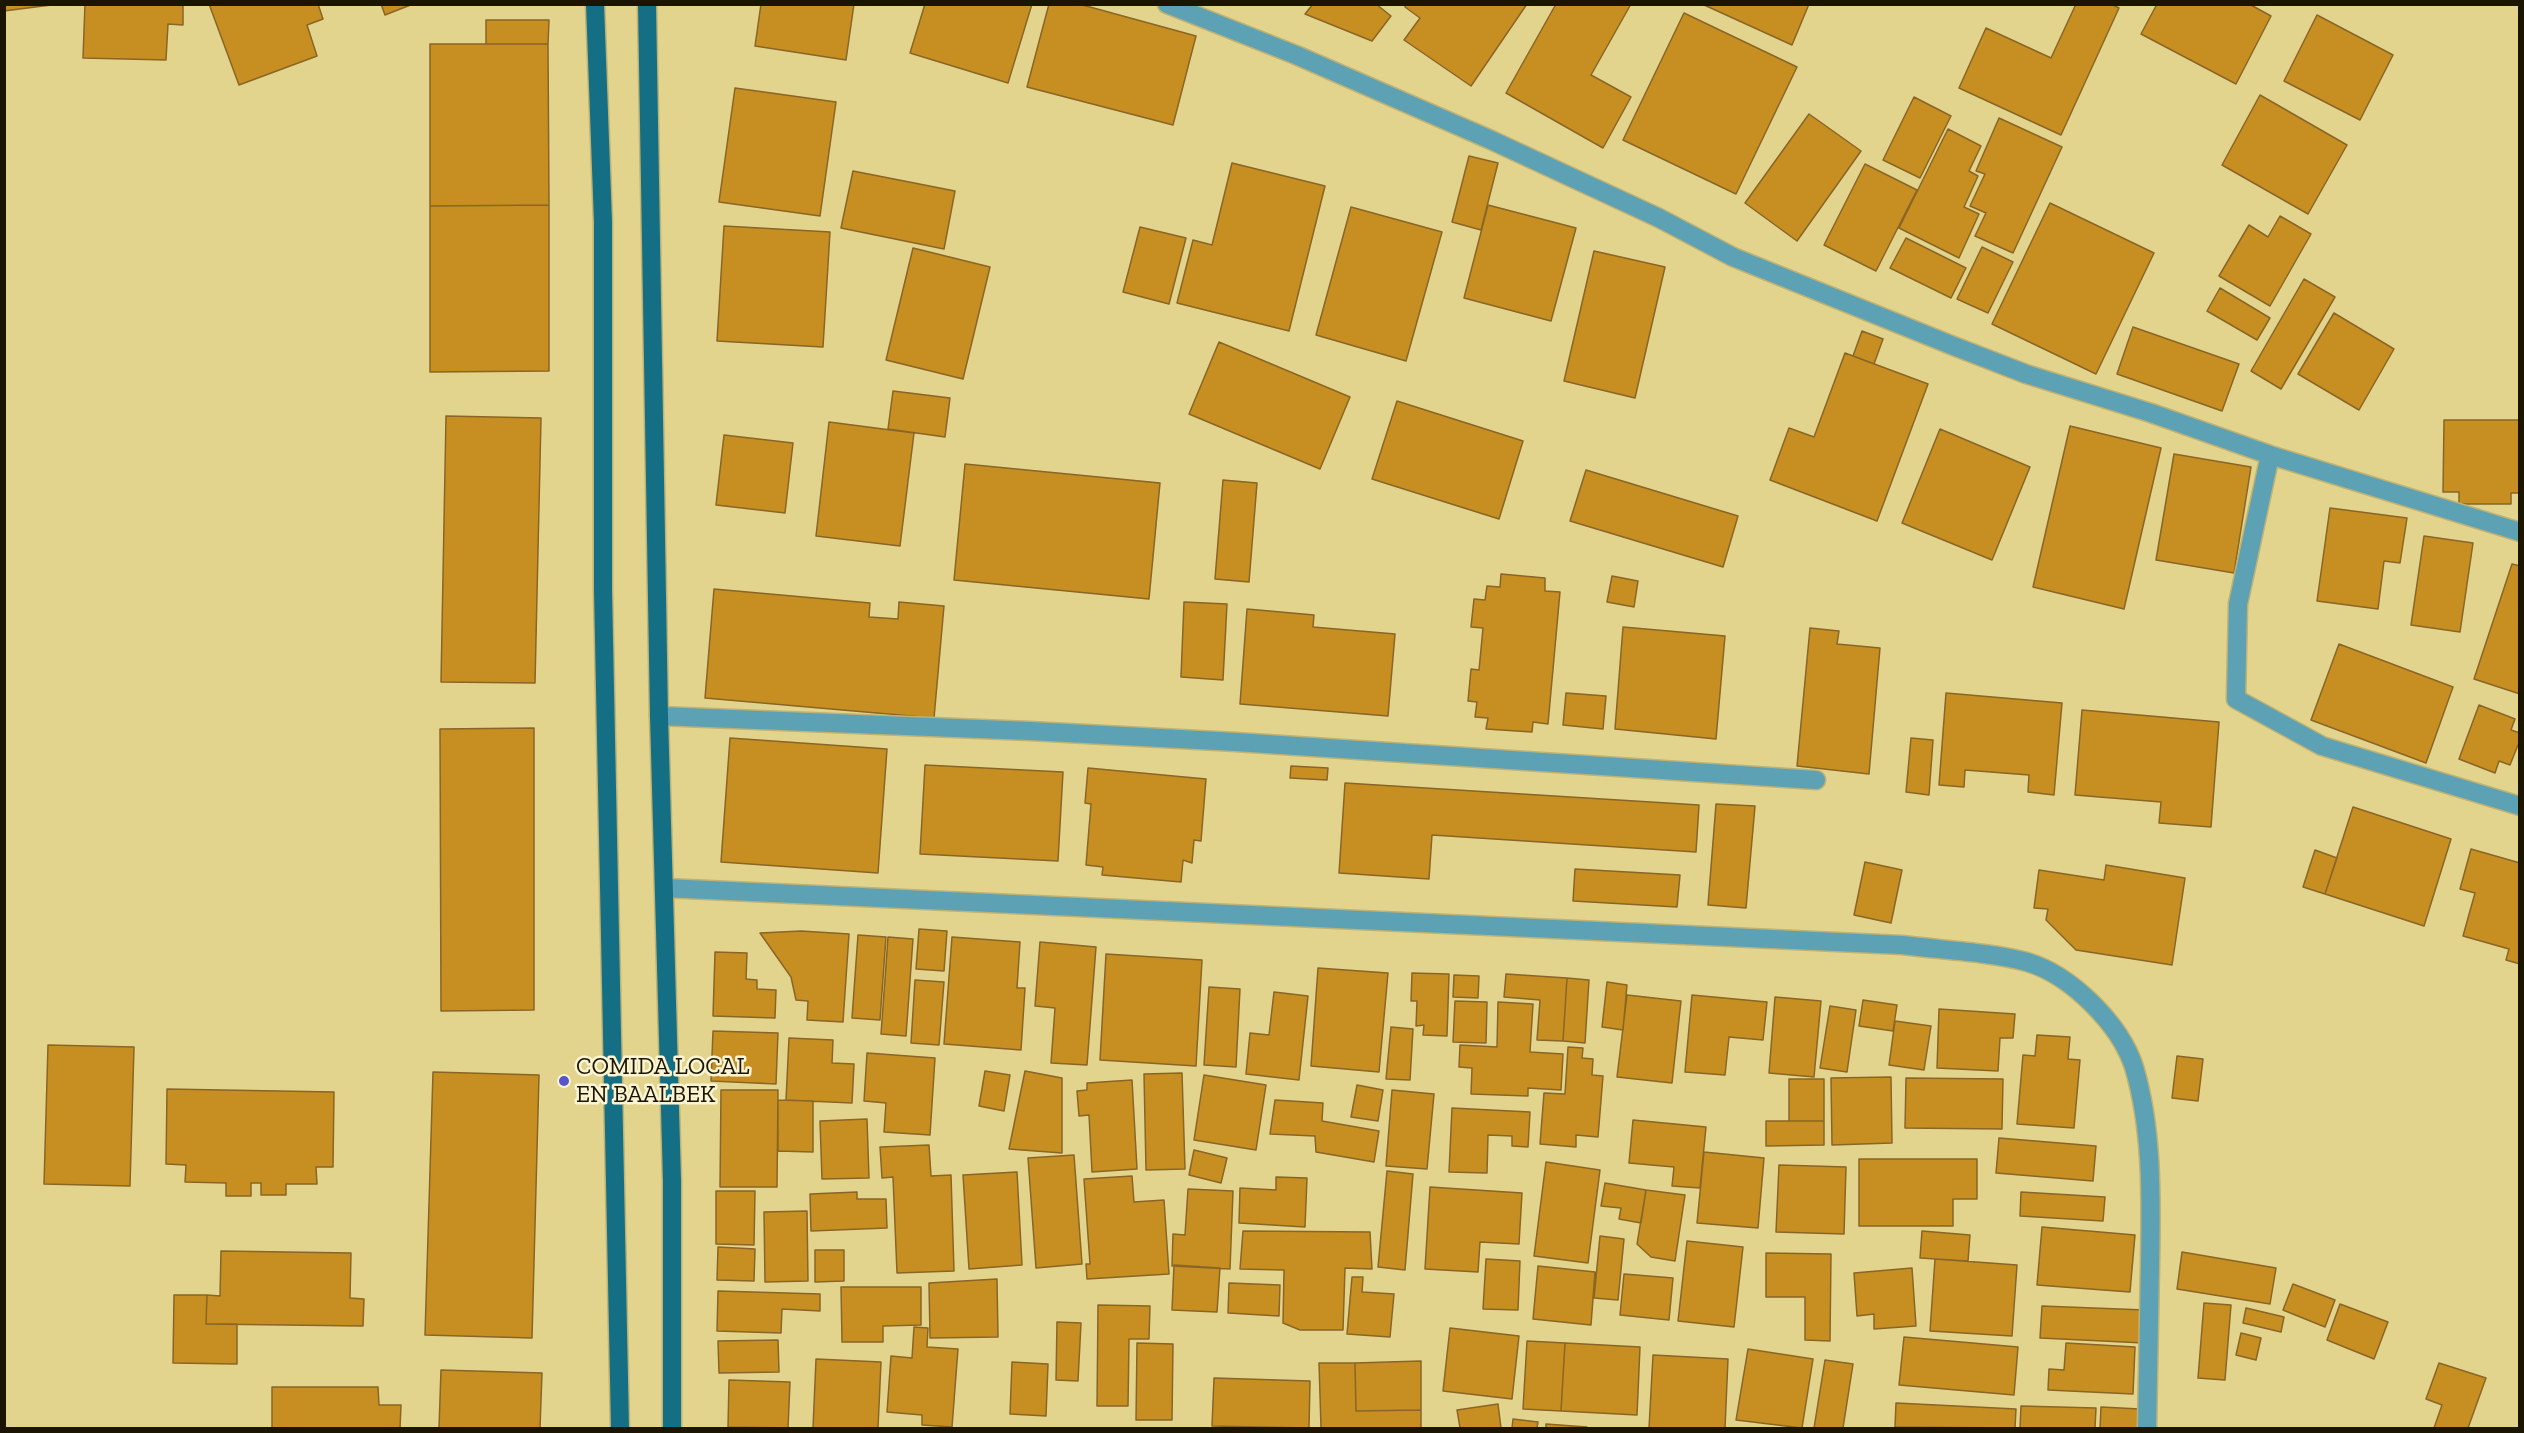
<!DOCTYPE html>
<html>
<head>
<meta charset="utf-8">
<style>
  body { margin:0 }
  #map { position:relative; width:2524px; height:1433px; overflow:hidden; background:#e2d48d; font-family:"Zilla Slab",serif }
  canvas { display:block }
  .frame { position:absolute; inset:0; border:6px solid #1b1500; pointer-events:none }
</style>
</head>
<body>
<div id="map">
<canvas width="2524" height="1433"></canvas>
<div class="frame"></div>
</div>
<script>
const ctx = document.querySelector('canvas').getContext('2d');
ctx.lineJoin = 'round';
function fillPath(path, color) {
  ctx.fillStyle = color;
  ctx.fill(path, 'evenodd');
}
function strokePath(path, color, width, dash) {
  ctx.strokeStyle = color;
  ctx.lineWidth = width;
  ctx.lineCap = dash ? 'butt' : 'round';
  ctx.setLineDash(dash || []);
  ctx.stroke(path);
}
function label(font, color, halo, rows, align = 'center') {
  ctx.font = font + ' "Zilla Slab",serif';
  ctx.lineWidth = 5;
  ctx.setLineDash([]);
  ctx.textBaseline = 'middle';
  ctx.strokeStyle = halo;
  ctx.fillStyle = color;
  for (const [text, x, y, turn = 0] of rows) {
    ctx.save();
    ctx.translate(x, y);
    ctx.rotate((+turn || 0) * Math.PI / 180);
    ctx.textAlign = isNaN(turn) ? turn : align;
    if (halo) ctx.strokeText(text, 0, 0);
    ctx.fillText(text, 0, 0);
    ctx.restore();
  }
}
const building = new Path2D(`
  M4,4h55l-55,7z
  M85,4h98v21l-15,-1 -2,36 -83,-2z
  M209,4h109l5,15 -16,6 10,31 -78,29z
  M381,4h32l-28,11z
  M761,4h93l-8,56 -91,-14z
  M925,4h107l-24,79 -98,-30z
  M1049,4h30l117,32 -23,89 -146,-38z
  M1313,4h63l15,12 -19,25 -67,-27z
  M1406,4h121l-56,82 -67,-46 16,-22 -15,-11z
  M1556,4h75l-40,71 40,22 -28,51 -97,-55z
  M1702,4h107l-17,41z
  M2076,4h35l8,4 -58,127 -102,-47 27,-60 65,30z
  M2157,4h92l22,12 -35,68 -95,-50z
  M1684,13l113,54 -61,127 -113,-54z
  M2317,15l76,40 -33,65 -76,-39z
  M486,20h63l-1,24h-62z
  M430,44h118l1,161 -119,1z
  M735,88l101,14 -16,114 -101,-14z
  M2260,95l87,50 -39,69 -86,-49z
  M1914,97l37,19 -31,62 -37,-18z
  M1809,114l52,37 -64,90 -52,-38z
  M1999,118l63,29 -49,106 -38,-17 11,-23 -16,-7 15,-32 -9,-3z
  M1948,129l33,17 -12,25 9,5 -14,31 15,7 -20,44 -60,-30z
  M1469,156l29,7 -17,67 -29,-8z
  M1232,163l93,23 -36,145 -112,-28 16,-63 19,5z
  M1865,164l52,26 -41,81 -52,-26z
  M853,171l102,20 -11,58 -103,-21z
  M2050,203l104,50 -58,121 -104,-50z
  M549,205v166l-119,1v-166z
  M1488,205l88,23 -25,93 -87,-23z
  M1351,207l91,25 -36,129 -90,-26z
  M2280,216l31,18 -41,72 -51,-30 30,-51 19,12z
  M724,226l106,6 -7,115 -106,-6z
  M1140,227l46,11 -17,66 -46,-12z
  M1906,238l60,30 -15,30 -61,-30z
  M1982,247l31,15 -25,51 -31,-14z
  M913,248l77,19 -27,112 -77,-19z
  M1594,251l71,16 -30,131 -71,-17z
  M2304,279l31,18 -54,92 -30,-18z
  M2220,288l50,30 -13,22 -50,-29z
  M2334,313l60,36 -35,61 -61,-36z
  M2133,327l106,37 -17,47 -105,-37z
  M1862,331l21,8 -9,25 -21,-8z
  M1219,342l131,55 -30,72 -131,-55z
  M1845,353l83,31 -51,137 -107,-41 19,-52 25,9z
  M893,391l57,7 -5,39 -57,-8z
  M1397,401l126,40 -24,78 -127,-40z
  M446,416l95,2 -6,265 -94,-1z
  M2444,420h76v73h-9v11h-52v-12h-16z
  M829,422l85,11 -14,113 -84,-10z
  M2070,426l91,22 -37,161 -91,-22z
  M1940,429l90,38 -38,93 -90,-37z
  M724,435l69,8 -8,70 -69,-8z
  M2174,454l77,13 -17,106 -78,-13z
  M965,464l195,19 -11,116 -195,-19z
  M1586,470l152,46 -15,51 -153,-46z
  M1223,480l34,3 -8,99 -34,-3z
  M2330,508l77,10 -7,45 -16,-2 -6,48 -61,-8z
  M2424,536l49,7 -13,89 -49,-7z
  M2512,564l8,2v128l-46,-15z
  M1501,574l44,4v13l15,1 -12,132 -15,-2 -1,10 -46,-3 2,-11 -13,-1 2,-15 -9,-1 3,-32 8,1 4,-42 -12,-1 3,-28 11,1 2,-14 13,1z
  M1612,576l26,5 -4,26 -27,-5z
  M714,589l156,14 -1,14 29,2 1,-17 45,4 -10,112 -229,-20z
  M1184,602l43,2 -4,76 -42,-3z
  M1247,609l67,6 -1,12 82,7 -7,82 -148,-12z
  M1623,627l102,9 -9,103 -101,-10z
  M1810,628l29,3 -2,13 43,4 -11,126 -72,-8z
  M2339,644l114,43 -27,76 -115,-43z
  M1566,693l40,3 -3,33 -40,-4z
  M1946,693l116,10 -8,92 -26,-3 1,-17 -64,-5 -1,17 -25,-2z
  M2479,705l36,14 -4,11 9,3v7l-10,25 -11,-4 -4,12 -36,-14z
  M2082,710l137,12 -8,105 -52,-4 2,-21 -86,-7z
  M534,728v282l-93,1 -1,-282z
  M730,738l157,11 -9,124 -157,-11z
  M1911,738l22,2 -4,55 -23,-3z
  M925,765l138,7 -5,89 -138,-7z
  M1291,766l37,2 -1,12 -37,-2z
  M1088,768l118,11 -5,62 -7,-1 -2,23 -9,-3 -2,22 -79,-7 1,-8 -17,-2 5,-61 -6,-1z
  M1345,783l354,22 -3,47 -264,-17 -3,44 -90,-6z
  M1716,804l39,2 -9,102 -38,-3z
  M2353,807l98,32 -27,87 -99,-32z
  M2471,849l49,14v101l-14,-4 3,-11 -46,-13 12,-43 -15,-4z
  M2315,850l22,8 -12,36 -22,-7z
  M1865,862l37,8 -11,53 -37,-8z
  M2106,865l79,13 -13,87 -96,-15 -30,-30 2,-11 -14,-1 5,-38 65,10z
  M1575,869l105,6 -3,32 -104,-6z
  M919,929l28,2 -3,40 -28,-2z
  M801,931l48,3 -6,88 -36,-2 1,-19 -12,-1 -5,-23 -31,-44z
  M858,935l28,2 -6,83 -28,-2z
  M888,937l25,2 -7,97 -25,-2z
  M952,937l68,5 -3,46h8l-4,62 -77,-6z
  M1040,942l56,5 -9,118 -36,-2 4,-55 -20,-2z
  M715,952l32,1 -1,26 11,1v9l19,1 -1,28 -62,-2z
  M1106,954l96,6 -6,106 -96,-6z
  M1318,968l70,5 -9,99 -68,-6z
  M1412,973l37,1 -2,62 -24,-1 1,-10 -8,1 1,-25h-6z
  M1506,974l61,4 -4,63 -26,-1 3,-40 -36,-3z
  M1454,975l25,1 -1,22 -25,-1z
  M1567,978l22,2 -4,63 -22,-2z
  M915,980l29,2 -5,63 -28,-2z
  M1607,982l20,3 -4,45 -21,-3z
  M1209,987l31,2 -4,78 -32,-2z
  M1274,992l34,4 -9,84 -53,-6 4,-41 19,2z
  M1627,995l54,6 -9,82 -55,-6z
  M1692,995l75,7 -4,38 -34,-3 -4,38 -40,-3z
  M1775,997l46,4 -7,76 -45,-4z
  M1863,1000l34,5 -4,26 -34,-5z
  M1455,1001l32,1 -1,41 -33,-1z
  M1498,1002l35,2 -3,48 33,2 -2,36 -33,-2v8l-57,-2 1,-26 -13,-1 1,-22 37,2z
  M1830,1006l26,4 -9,62 -27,-4z
  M1939,1009l76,5 -2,24h-13l-2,33 -61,-3z
  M1895,1021l36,5 -7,44 -35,-5z
  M1391,1027l22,2 -3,51 -24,-1z
  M713,1031l65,2 -2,51 -65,-3z
  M2037,1035l33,2 -2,22 12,1 -6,68 -57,-4 6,-69 12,1z
  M789,1038l44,2 -1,23 22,1 -2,39 -66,-3z
  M48,1045l86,2 -4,139 -86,-2z
  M1568,1047l15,1 -1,10 11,1 -1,16 11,1 -5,61 -22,-2v12l-36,-3 4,-51 21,1z
  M867,1053l68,5 -5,77 -46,-3 2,-29 -22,-2z
  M2177,1056l26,3 -5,42 -26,-3z
  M985,1071l25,4 -6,36 -25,-5z
  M1025,1071l37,7v75l-53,-4z
  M433,1072l106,3 -7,263 -107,-3z
  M1182,1073l3,96 -39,1 -2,-96z
  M1204,1075l62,10 -10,65 -62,-10z
  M1891,1077l1,66 -60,2 -1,-67z
  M1906,1078l97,1 -1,50 -97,-1z
  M1789,1079h35v42h-35z
  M1132,1080l5,89 -45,3 -3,-57 -10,1 -2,-25 10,-1v-7z
  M1357,1085l26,5 -5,31 -27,-4z
  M167,1089l167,3 -1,75h-17l1,17h-31v11h-25v-12h-10v13h-25v-13l-41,-1 1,-17 -20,-1z
  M721,1090h57l-1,97h-57z
  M1392,1090l42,4 -7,75 -41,-3z
  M778,1100l35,1v51l-35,-1z
  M1275,1100l48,3 -1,18 57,10 -5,31 -58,-10 -1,-16 -45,-2z
  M1452,1108l78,4 -2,35 -16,-1v-10l-24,-1 -1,38 -38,-1z
  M867,1119l2,59 -47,1 -2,-58z
  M1633,1120l73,7 -6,61 -28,-2 2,-19 -45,-4z
  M1766,1121h58v24l-58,1z
  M1999,1138l97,8 -3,35 -97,-8z
  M929,1145l2,31 20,-1 3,96 -57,2 -4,-96 -11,1 -2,-31z
  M1194,1150l33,8 -6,25 -32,-8z
  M1704,1152l60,6 -6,70 -61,-5z
  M1074,1155l8,109 -46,4 -8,-110z
  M1859,1159h118v40h-24v27h-94z
  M1546,1162l54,8 -12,93 -54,-7z
  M1779,1165l67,2 -2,67 -68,-2z
  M1387,1171l26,3 -8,96 -27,-3z
  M1017,1172l5,93 -53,4 -6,-94z
  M1132,1176l2,26 30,-2 5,74 -82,5 -1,-15h4l-6,-85z
  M1276,1177l31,1 -2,49 -66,-4 1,-35 36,2z
  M1605,1183l41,7 -5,33 -22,-4 2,-11 -20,-2z
  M1430,1187l92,6 -3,51 -39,-2 -2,30 -53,-3z
  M1188,1189l45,2 -3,78 -58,-3 1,-32 12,1z
  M1646,1190l39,5 -10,66 -24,-4 -14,-13z
  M716,1191h39l-1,54 -38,-1z
  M857,1192v7h29l1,29 -76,3 -1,-37z
  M2021,1192l84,5 -2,24 -83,-5z
  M807,1211l1,70 -43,1 -1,-70z
  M2042,1227l93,8 -5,57 -93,-7z
  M1243,1231l127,1 2,37 -27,-1 -2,62h-43l-17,-7 1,-53 -44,-1z
  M1922,1231l48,4 -2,26 -48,-3z
  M1600,1236l24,3 -6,61 -24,-2z
  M1687,1241l56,6 -9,80 -56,-6z
  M718,1247l37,2 -1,32 -37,-1z
  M815,1250h29v31l-29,1z
  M221,1251l130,2 -1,45 14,1 -1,27 -157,-2 1,-29 13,1z
  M2182,1252l94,16 -6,36 -93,-15z
  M1766,1253l65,1 -1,87 -25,-1v-43h-39z
  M1486,1259l34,2 -2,49 -35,-1z
  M1935,1259l82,6 -5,71 -82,-5z
  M1174,1265l46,3 -3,44 -45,-2z
  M1538,1266l57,6 -4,53 -58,-6z
  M1912,1268l4,58 -42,3v-15l-17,2 -3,-43z
  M1624,1274l49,4 -4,42 -49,-5z
  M1352,1277h11l-1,15 32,2 -4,43 -43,-3z
  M997,1279l1,58 -68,1 -1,-55z
  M1229,1283l51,2 -1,31 -51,-3z
  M2293,1284l42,16 -10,27 -42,-17z
  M841,1287h80v38l-38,1v16h-41z
  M718,1291l102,3v17l-38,-2 -1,24 -64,-2z
  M174,1295h33l-1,29h31v40l-64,-1z
  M2204,1303l27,2 -6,75 -27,-2z
  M2340,1304l48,18 -14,37 -47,-19z
  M1098,1305l52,1 -1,33h-20l-1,67h-31z
  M2042,1306l103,4 -1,33 -104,-5z
  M2246,1308l38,9 -3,15 -38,-9z
  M1057,1322l24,1 -3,58 -22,-1z
  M914,1327l14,1 -1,19 31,2 -6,78 -30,-2v-10l-35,-3 4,-56 21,2z
  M1450,1328l69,8 -7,63 -69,-8z
  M2241,1333l20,5 -5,22 -20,-5z
  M1904,1337l114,10 -4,48 -115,-10z
  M778,1340l1,32 -60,1 -1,-32z
  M1527,1341l38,2 -4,68 -38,-2z
  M1137,1343l36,1 -1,76h-36z
  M1565,1343l75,4 -3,68 -76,-4z
  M2066,1343l69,4 -2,47 -85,-4 1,-21 15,1z
  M1748,1349l65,10 -11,69 -66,-8z
  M1653,1355l75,4 -3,69h-76z
  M816,1359l65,3 -3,66h-65z
  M1825,1360l28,4 -10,64h-29z
  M1421,1361v49l-65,1 -1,-48z
  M1012,1362l36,2 -2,52 -36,-2z
  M1319,1363h36l1,48 65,-1v18h-100z
  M2439,1363l47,15 -18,50h-34l8,-23 -16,-6z
  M441,1370l101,3 -2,55h-101z
  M1214,1378l96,3 -1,47 -97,-2z
  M729,1380l61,2 -2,46 -60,-1z
  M272,1387h106l1,18h22l-1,23h-128z
  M1896,1403l120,6 -1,19 -120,-1z
  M1498,1404l3,24h-41l-3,-18z
  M2021,1406l75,2 -1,20h-75z
  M2101,1407l39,2 -1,19h-39z
  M1513,1419l25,3 -1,6h-25z
  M1546,1424l41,3v1h-41z`);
fillPath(building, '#c78f22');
strokePath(building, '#896526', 1.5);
const minor = new Path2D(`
  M1167,4l129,51 195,85 168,78 74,39 218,88 75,29 125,39 119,42 250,77
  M2270,455l-32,149 -2,95 86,47 198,60
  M659,716l371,15 206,11 580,38
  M665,888l1237,57c38,5 89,7 125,17 44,13 93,62 107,105 19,64 17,132 16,198 -1,55 -2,109 -3,163`);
const major = new Path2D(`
  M595,4l8,218v368l17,838
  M647,4l12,712 13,465v247`);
strokePath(minor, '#beb274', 21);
strokePath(major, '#beb274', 21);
strokePath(minor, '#5da1b5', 18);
strokePath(major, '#146f84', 18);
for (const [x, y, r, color] of [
  [564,1081,6,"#5655cc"]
]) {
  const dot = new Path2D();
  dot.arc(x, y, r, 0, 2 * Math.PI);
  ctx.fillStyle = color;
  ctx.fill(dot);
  strokePath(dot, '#fbf4d2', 2);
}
label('24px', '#1b1500', '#fbf4d2', [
  ["COMIDA LOCAL",576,1067],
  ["EN BAALBEK",576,1095]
], 'left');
</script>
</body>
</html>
